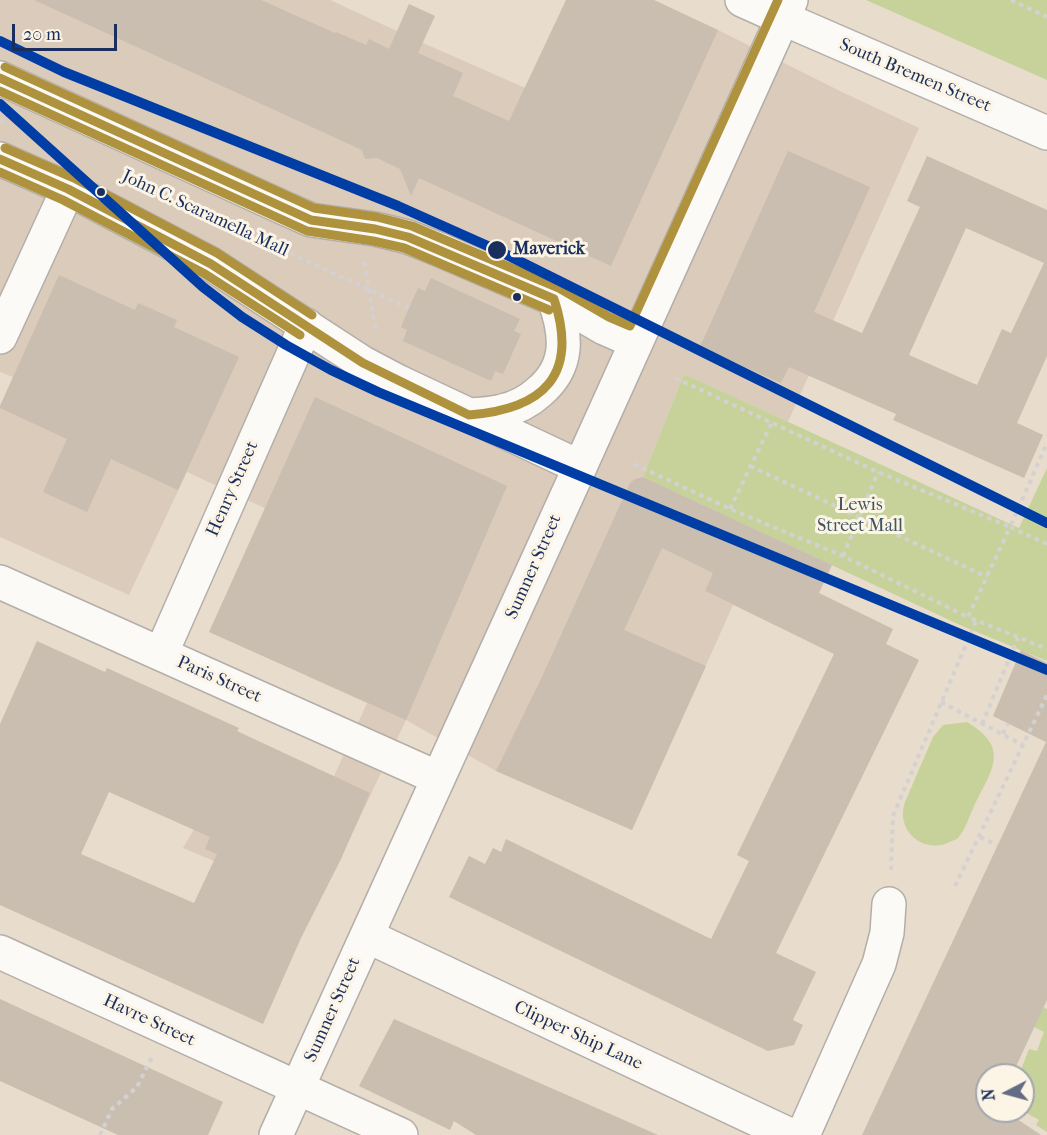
<!DOCTYPE html>
<html>
<head>
<meta charset="utf-8">
<style>
  body { margin:0 }
  #map { position:relative; width:1047px; height:1135px; overflow:hidden; background:#e8dccc; font-family:"IM FELL French Canon",serif }
  canvas { display:block }
  .north { position:absolute; left:975px; top:1063px; width:60px; height:60px; box-sizing:border-box; background:#fcf5e5; border:2px solid #a2a6af; border-radius:50%; rotate:264deg; font-size:16px; font-weight:700; line-height:24px; text-align:center; color:#1b2f5e }
  .north::after { content:''; display:block; margin:auto; width:21px; height:27px; background:#636c84; clip-path:polygon(50% 0,100% 100%,50% 72%,0 100%) }
  .scale { position:absolute; left:12px; top:24px; width:105px; height:27px; box-sizing:border-box; border:3px solid #1b2f5e; border-top:0; padding-left:8px; font-size:18px; line-height:21px; white-space:nowrap; color:#1b2f5e; -webkit-text-stroke:4px #fcf5e5; paint-order:stroke }
</style>
</head>
<body>
<div id="map">
<canvas width="1047" height="1135"></canvas>
<div class="north">N</div>
<div class="scale">20 m</div>
</div>
<script>
const ctx = document.querySelector('canvas').getContext('2d');
ctx.lineJoin = 'round';
function fillPath(path, color) {
  ctx.fillStyle = color;
  ctx.fill(path, 'evenodd');
}
function strokePath(path, color, width, dash) {
  ctx.strokeStyle = color;
  ctx.lineWidth = width;
  ctx.lineCap = dash ? 'butt' : 'round';
  ctx.setLineDash(dash || []);
  ctx.stroke(path);
}
function label(font, color, halo, rows, align = 'center') {
  ctx.font = font + ' "IM FELL French Canon",serif';
  ctx.lineWidth = 6;
  ctx.setLineDash([]);
  ctx.textBaseline = 'middle';
  ctx.strokeStyle = halo;
  ctx.fillStyle = color;
  for (const [text, x, y, turn = 0] of rows) {
    ctx.save();
    ctx.translate(x, y);
    ctx.rotate((+turn || 0) * Math.PI / 180);
    ctx.textAlign = isNaN(turn) ? turn : align;
    if (halo) ctx.strokeText(text, 0, 0);
    ctx.fillText(text, 0, 0);
    ctx.restore();
  }
}
fillPath(new Path2D(`
  M0,0h330l93,43 164,72 75,-110 56,25 124,62 77,36 -131,294 -104,-48 -41,103 96,45 -34,69 28,14 -101,225 -136,-59 -90,-51 -63,133 -122,11 -38,-16 11,-19 113,7 60,-133 -60,-27 15,-33 7,-105 -142,-66 -58,123 -129,-58v-131l13,-29 -13,-5z`), '#dbcbbb');
fillPath(new Path2D(`
  M866,0h181v80z
  M684,374l335,154 28,-60v193l-87,-36 -317,-148z
  M967,722c43,26 26,46 8,82 -5,10 -9,25 -17,34 -1,1 -6,3 -8,4 -27,13 -55,-12 -45,-40l28,-65 10,-12z
  M1043,1007l4,2v123l-11,-7 3,-5 -16,-9v-36h-4l10,-26 8,2 7,-19 -10,-5z`), '#c6d29a');
fillPath(new Path2D(`
  M34,0h227l74,33 1,-1 30,13 3,-6 20,10 20,-45 26,12 -17,37 45,20 -10,23 56,25 57,-121h88l64,30 -107,236 -192,-88 -8,18 -11,-27 -23,-11 -12,1 -3,-9z
  M788,151l82,36 -56,125 48,21 58,-126 -13,-6 20,-45 120,54v146l-30,67 26,12 -19,43 -131,-58 3,-6 -107,-47 -8,16 -81,-36zM966,228l78,35 -33,70 -9,-4 -25,56 -68,-30z
  M59,275l76,35 3,-7 39,17 -3,7 65,30 -61,133 -67,-31 -24,53 -44,-20 24,-53 -67,-31v-2z
  M431,278l89,41 -6,12 7,3 -18,40 -8,-3 -4,10 -88,-40 4,-11 -6,-3 8,-19 9,-20 7,3z
  M315,397l192,89 -101,234 -197,-88z
  M643,477l189,88 -13,28 74,36 -7,15 33,16 -143,293 40,19 -23,48 10,5 -9,20 -26,6 -319,-154 20,-41 16,8 8,-16 8,4 5,-13 205,100 38,-78 -12,-6 97,-201 -129,-63 8,-18 -51,-25 -38,82 82,36 -74,164 -136,-59 45,-92 89,-196 5,-4z
  M37,641l68,31 2,-4 132,60 -2,3 133,62 -29,66 -40,79 -38,86 -263,-119v-181zM109,792l101,45 -5,12 12,5 -23,49 -113,-49z
  M1021,650l26,13v337l-35,75h-25v36h18l36,24h-179l184,-393 -53,-26z
  M0,999l223,103 -15,33h-90l-118,-54z
  M394,1019l264,116h-182l-22,-14 -4,9 -91,-44z`), '#c9beaf');
const minor = new Path2D(`
  M782,18l265,115
  M0,337l68,-148
  M0,582l438,196
  M161,654l145,-329
  M367,936l423,199
  M0,952l401,183
  M803,1135l76,-171 8,-31 2,-29`);
const tertiary = new Path2D(`
  M276,1135l304,-668`);
const secondary = new Path2D(`
  M742,0l40,18
  M0,78l284,130 27,12 64,9 33,8 30,12 116,50 50,29 32,14
  M0,159l68,30 143,75 152,99 36,19 181,85 211,-467
  M469,415c11,-1 23,-1 33,-4 14,-3 26,-9 37,-19 31,-26 28,-57 15,-93`);
strokePath(minor, '#b4aea9', 36);
strokePath(tertiary, '#b4aea9', 36);
strokePath(secondary, '#b4aea9', 36);
strokePath(new Path2D(`
  M1011,0l36,17
  M0,120l8,4
  M143,186l266,122
  M364,262l12,69
  M675,378l203,94 132,55 37,-84
  M634,464l96,45 113,47 125,61
  M750,466l237,111
  M730,509l42,-87
  M1047,544l-37,-17 -42,90 79,32
  M843,556l35,-84
  M941,702l82,43
  M982,724l36,-86
  M1003,734l5,-10
  M980,837l17,8
  M891,870l2,-54 83,-195
  M955,886l92,-191
  M100,1135l12,-26 25,-22 15,-30`), '#d4d2d1', 4, [4.5, 4.5]);
strokePath(minor, '#fcfaf7', 33);
strokePath(tertiary, '#fcfaf7', 33);
strokePath(secondary, '#fcfaf7', 33);
strokePath(new Path2D(`
  M0,78l311,142 64,9 33,8 146,62
  M0,159l68,30 143,75 152,99 106,52
  M469,415c75,-6 110,-40 85,-116`), '#af923e', 9);
strokePath(new Path2D(`
  M0,91l307,140 66,10 31,7 145,62
  M0,172l63,28 142,74 95,61`), '#af923e', 9);
strokePath(new Path2D(`
  M5,67l309,141 63,9 35,9 147,62 50,29 21,9 148,-326
  M5,148l69,30 143,75 95,62`), '#af923e', 9);
strokePath(new Path2D(`
  M0,41l64,31 334,134 101,45 548,272
  M0,104l203,183 39,30 44,28 45,25 47,22 669,278`), '#003da5', 10);
for (const [x, y, r, color] of [
  [101,192,5,"#1b2f5e"],
  [497,250,10,"#1b2f5e"],
  [517,297,5,"#1b2f5e"]
]) {
  const dot = new Path2D();
  dot.arc(x, y, r, 0, 2 * Math.PI);
  ctx.fillStyle = color;
  ctx.fill(dot);
  strokePath(dot, '#fcf5e5', 2);
}
label('18px', '#1b2f5e', '#fcf5e5', [
  ["South Bremen Street",915,76,23],
  ["John C. Scaramella Mall",205,214,25],
  ["Henry Street",233,489,-66],
  ["Sumner Street",534,567,-66],
  ["Paris Street",219,680,24],
  ["Sumner Street",333,1010,-66],
  ["Havre Street",149,1021,25],
  ["Clipper Ship Lane",578,1036,25]
]);
label('bold 18px', '#1b2f5e', '#fcf5e5', [
  ["Maverick",513,250]
], 'left');
label('18px', '#3f5663', '#fcf5e5', [
  ["Lewis",860,506],
  ["Street Mall",860,527]
]);
</script>
</body>
</html>
